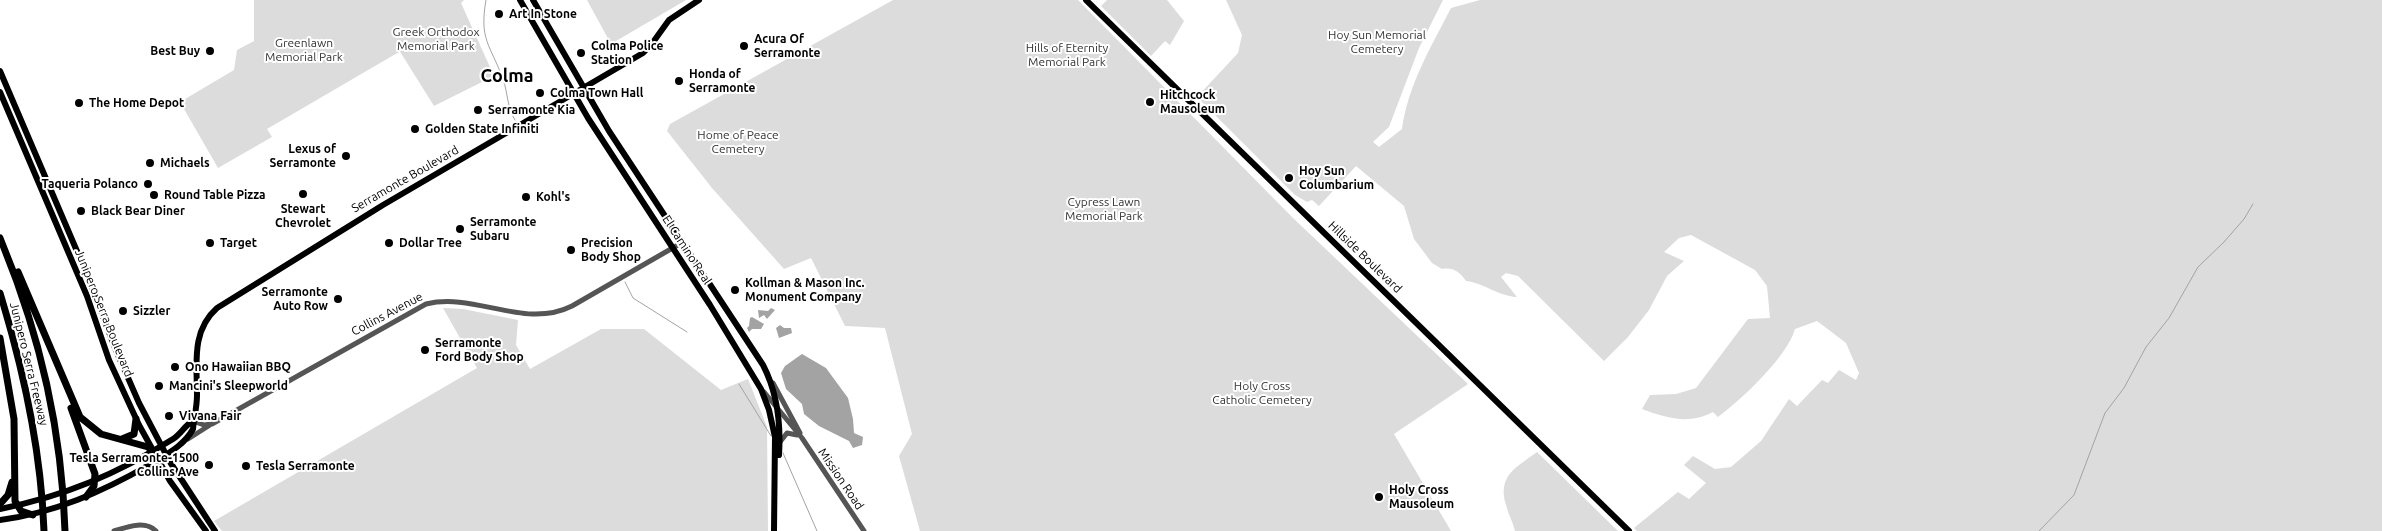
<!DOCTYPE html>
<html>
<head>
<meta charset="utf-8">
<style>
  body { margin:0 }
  canvas { display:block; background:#fff }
</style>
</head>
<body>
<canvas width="2382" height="531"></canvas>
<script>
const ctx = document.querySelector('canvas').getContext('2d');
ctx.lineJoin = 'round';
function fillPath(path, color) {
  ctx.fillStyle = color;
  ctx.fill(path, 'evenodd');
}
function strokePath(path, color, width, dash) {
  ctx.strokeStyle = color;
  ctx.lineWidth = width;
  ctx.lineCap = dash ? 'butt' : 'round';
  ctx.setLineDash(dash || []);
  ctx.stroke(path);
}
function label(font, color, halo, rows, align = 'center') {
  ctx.font = font + ' Ubuntu,sans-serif';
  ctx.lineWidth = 4;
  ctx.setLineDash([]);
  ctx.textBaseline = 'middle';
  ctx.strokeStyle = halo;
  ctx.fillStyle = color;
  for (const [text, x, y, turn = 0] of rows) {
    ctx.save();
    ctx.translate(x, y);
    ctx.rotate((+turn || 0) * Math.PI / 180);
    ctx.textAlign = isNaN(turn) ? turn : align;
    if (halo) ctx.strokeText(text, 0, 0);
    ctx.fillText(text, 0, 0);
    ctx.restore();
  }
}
fillPath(new Path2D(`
  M254,0h210l-3,3 33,73 -60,30 -35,-56v2l-132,77 5,8 -54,31 -38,-66 54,-32 3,-20 17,-9z
  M587,0h99l-75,44z
  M893,0h185l215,218 175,166 -74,50 57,97h-531l-21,-75 13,-22 -27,-106 -40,-2 -34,-68 -27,11 -72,-81 -45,-57 3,-7z
  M1107,0h60l17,21 -14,24 -5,-4 -14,15 -50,-50z
  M1226,0h217l-24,48 -30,79 -16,15 6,5 23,-18c6,-44 29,-82 49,-121l29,-8h902v531h-745l-3,-3 44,-36 11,7 17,-16 -22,-18 9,-9 22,13 16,-2 30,-26 28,-42 8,7 25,-26 6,3 11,-13 17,10 3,-7 -13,-30 -29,-22 -22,8c-8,28 -53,70 -77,88l-5,-5c-24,13 -47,6 -71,-3l8,-14 26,-1 20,-6 52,-69 22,-1 -3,-32 -12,-16 -64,-35 -12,3 -15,14 20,9 -17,15 -18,34 -21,27 -24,24 -86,-85 -12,-3 -5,4 16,20c-20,-1 -32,-14 -51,-16 -6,-9 -13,-14 -24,-12l-10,-6 -18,-24 -10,-33 -48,-40 -37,40 -7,-6 -5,2 -12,-7 -98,-98 41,-44 4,-18z
  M443,308l20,1 55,11 -2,25 14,24 71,-40h43l77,61 27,-11 19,48 1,104h-546l-8,-10 263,-153z
  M1537,452l81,79h-103c-2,-9 -7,-17 -9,-26 -9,-30 11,-38 31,-53z`), '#dcdcdc');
fillPath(new Path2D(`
  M771,308l4,2 -8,9 -3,-4 -5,3 -1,-8 10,1z
  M752,317l12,7 -3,5h-9l-3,3 -2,-4 2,-2 1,-8z
  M780,325l4,3h7l1,5 -13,5 -3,-10z
  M802,354l24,14 22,30 5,21 1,14 9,4 -1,8 -9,3 -4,-7 -30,-15 -15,-12 -2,-10 -16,-15 -5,-16 4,-7z`), '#a3a3a3');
strokePath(new Path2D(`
  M486,0c-7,40 4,44 17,79 5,14 4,29 12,41
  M625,282l8,16 54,34
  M739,384l32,52
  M783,453l34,78
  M2039,531l35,-36 31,-82 19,-25 22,-41 23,-29 29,-51 26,-25 20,-23 9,-15`), '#a3a3a3', 1);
strokePath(new Path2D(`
  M773,383l27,50
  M764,392l38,46 62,93
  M193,421l11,4 8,-1 214,-120c50,-12 98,26 146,2l111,-64
  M188,439l22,-14
  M780,442l7,-9 10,2
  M114,531c13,-4 31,-11 42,0`), '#555', 5);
strokePath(new Path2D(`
  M520,0l68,118 122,187 51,84 8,21 6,27 -1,94
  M533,0l76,131 154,234c14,27 18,59 16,90
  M1086,0l543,531
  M0,71l88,206 27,71 24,55 31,59 45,69
  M0,92l87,204 22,64 30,65 31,56 36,50
  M0,509c65,-13 117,-35 173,-70 8,-5 12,-14 20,-18
  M0,520c54,-7 102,-28 149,-55 16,-10 35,-19 44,-36 1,-11 4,-22 4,-34 0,-31 -6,-64 20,-87l166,-103 260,-152 8,-8 18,-25 30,-20`), '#000', 6);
strokePath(new Path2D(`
  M0,238c39,93 62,192 65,293
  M18,272l62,145 21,17 47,13 4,4
  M0,293c24,78 41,156 44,238
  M0,338l14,81 1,82 6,10 12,4
  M71,408l24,66 -1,12 -8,11
  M122,439l12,-5 2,-15
  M0,504l8,-9 4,-13`), '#000', 7);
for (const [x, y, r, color] of [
  [499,14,5,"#000"],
  [744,46,5,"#000"],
  [210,51,5,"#000"],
  [581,53,5,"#000"],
  [679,81,5,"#000"],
  [540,93,5,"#000"],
  [1150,102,5,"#000"],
  [79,103,5,"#000"],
  [478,110,5,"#000"],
  [415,129,5,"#000"],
  [346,156,5,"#000"],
  [150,163,5,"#000"],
  [1289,178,5,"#000"],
  [148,184,5,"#000"],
  [303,194,5,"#000"],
  [154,195,5,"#000"],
  [526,197,5,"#000"],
  [81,211,5,"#000"],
  [460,229,5,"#000"],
  [210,243,5,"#000"],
  [389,243,5,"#000"],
  [571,250,5,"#000"],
  [735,290,5,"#000"],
  [338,299,5,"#000"],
  [123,311,5,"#000"],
  [425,350,5,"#000"],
  [175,367,5,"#000"],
  [159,386,5,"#000"],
  [169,416,5,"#000"],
  [209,465,5,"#000"],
  [246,466,5,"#000"],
  [1379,497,5,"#000"]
]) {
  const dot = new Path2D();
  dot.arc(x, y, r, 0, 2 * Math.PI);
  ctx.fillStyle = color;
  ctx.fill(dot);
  strokePath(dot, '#fff', 2);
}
label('bold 12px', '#000', '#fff', [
  ["Art In Stone",509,14],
  ["Acura Of",754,39],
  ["Serramonte",754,53],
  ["Colma Police",591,46],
  ["Station",591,60],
  ["Best Buy",200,51,"right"],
  ["Honda of",689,74],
  ["Serramonte",689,88],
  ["Colma Town Hall",550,93],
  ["Hitchcock",1160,95],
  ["Mausoleum",1160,109],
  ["The Home Depot",89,103],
  ["Serramonte Kia",488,110],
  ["Golden State Infiniti",425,129],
  ["Lexus of",336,149,"right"],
  ["Serramonte",336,163,"right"],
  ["Michaels",160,163],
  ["Hoy Sun",1299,171],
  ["Columbarium",1299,185],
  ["Taqueria Polanco",138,184,"right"],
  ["Round Table Pizza",164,195],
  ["Kohl's",536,197],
  ["Stewart",303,209,"center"],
  ["Chevrolet",303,223,"center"],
  ["Black Bear Diner",91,211],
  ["Serramonte",470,222],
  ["Subaru",470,236],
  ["Target",220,243],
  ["Dollar Tree",399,243],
  ["Precision",581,243],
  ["Body Shop",581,257],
  ["Kollman & Mason Inc.",745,283],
  ["Monument Company",745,297],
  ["Serramonte",328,292,"right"],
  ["Auto Row",328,306,"right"],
  ["Sizzler",133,311],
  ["Serramonte",435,343],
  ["Ford Body Shop",435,357],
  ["Ono Hawaiian BBQ",185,367],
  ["Mancini's Sleepworld",169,386],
  ["Vivana Fair",179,416],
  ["Tesla Serramonte-1500",199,458,"right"],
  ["Collins Ave",199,472,"right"],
  ["Tesla Serramonte",256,466],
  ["Holy Cross",1389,490],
  ["Mausoleum",1389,504]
], 'left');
label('12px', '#333', '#fff', [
  ["Greek Orthodox",436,32],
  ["Memorial Park",436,46],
  ["Hoy Sun Memorial",1377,35],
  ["Cemetery",1377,49],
  ["Greenlawn",304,43],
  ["Memorial Park",304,57],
  ["Hills of Eternity",1067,48],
  ["Memorial Park",1067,62],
  ["Home of Peace",738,135],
  ["Cemetery",738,149],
  ["Cypress Lawn",1104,202],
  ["Memorial Park",1104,216],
  ["Holy Cross",1262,386],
  ["Catholic Cemetery",1262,400]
]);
label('12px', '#000', '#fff', [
  ["Serramonte Boulevard",405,179,-30],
  ["El Camino Real",687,250,57],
  ["Hillside Boulevard",1365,257,44],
  ["Junipero Serra Boulevard",104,313,68],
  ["Collins Avenue",387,314,-28],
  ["Junipero Serra Freeway",29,364,76],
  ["Mission Road",841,479,56]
]);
label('bold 18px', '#000', '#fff', [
  ["Colma",507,76]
]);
</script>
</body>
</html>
